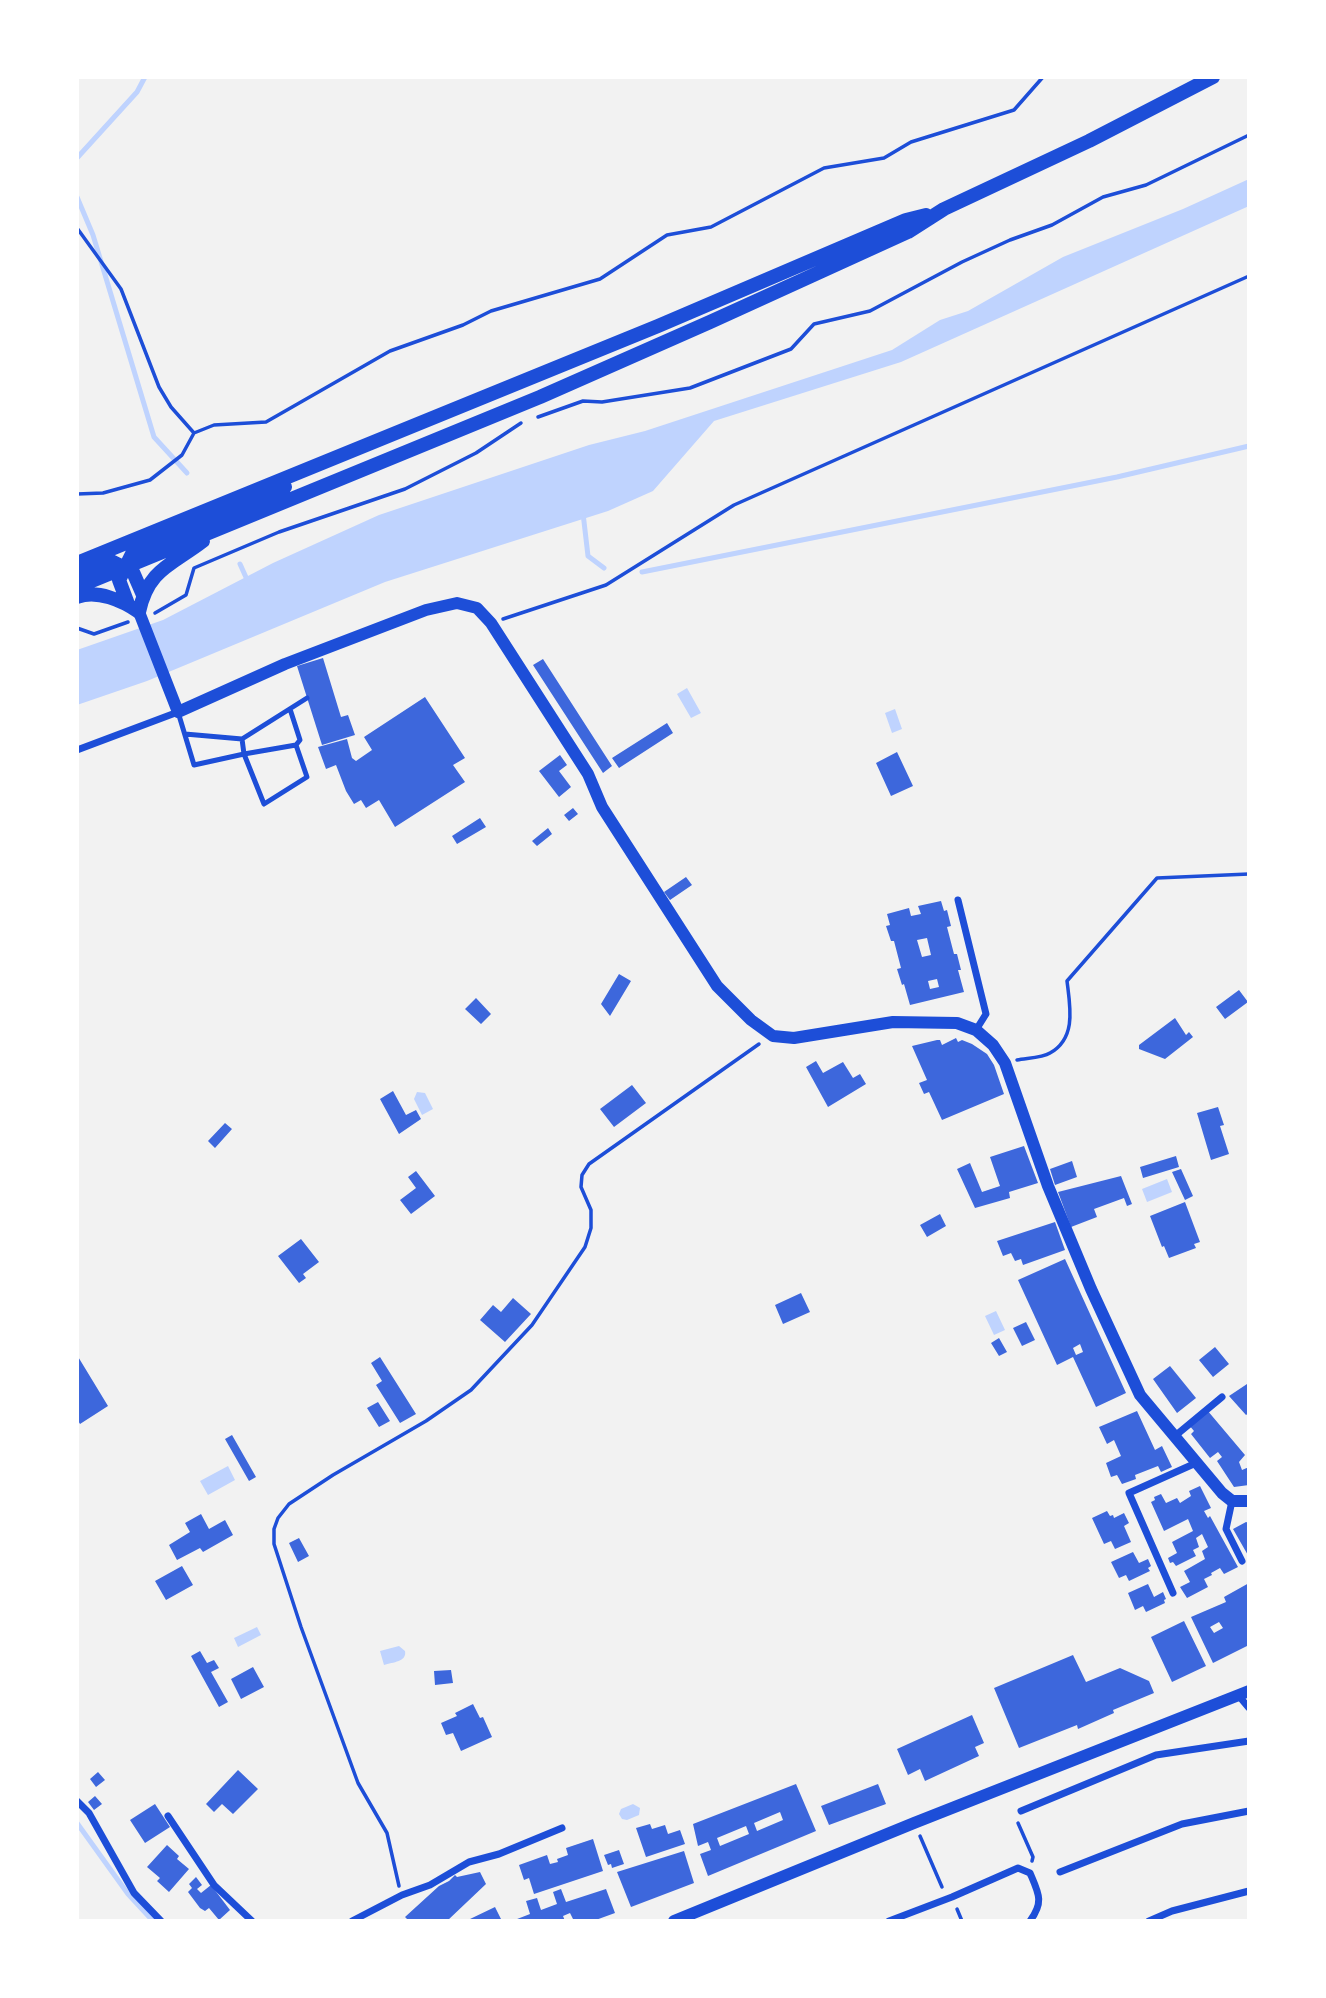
<!DOCTYPE html>
<html>
<head>
<meta charset="utf-8">
<style>
  body { margin:0 }
  #map { position:relative; width:1326px; height:1998px; overflow:hidden; background:#f2f2f2; font-family:"Exo 2",sans-serif }
  canvas { display:block }
  .frame { position:absolute; inset:0; border:79px solid #fff; pointer-events:none }
</style>
</head>
<body>
<div id="map">
<canvas width="1326" height="1998"></canvas>
<div class="frame"></div>
</div>
<script>
const ctx = document.querySelector('canvas').getContext('2d');
ctx.lineJoin = 'round';
function fillPath(path, color) {
  ctx.fillStyle = color;
  ctx.fill(path, 'evenodd');
}
function strokePath(path, color, width, dash) {
  ctx.strokeStyle = color;
  ctx.lineWidth = width;
  ctx.lineCap = dash ? 'butt' : 'round';
  ctx.setLineDash(dash || []);
  ctx.stroke(path);
}
fillPath(new Path2D(`
  M1249,179v27l-348,156 -187,59 -61,70 -45,20 -223,71 -238,99 -70,24v-55l86,-30 110,-57 106,-48 210,-70 56,-14 247,-81 48,-30 28,-9 95,-54 120,-48z
  M687,688l14,25 -10,5 -14,-24z
  M895,709l7,20 -10,4 -7,-20z
  M417,1092l8,1 8,16 -11,6 -8,-16z
  M1167,1179l5,13 -25,10 -5,-13z
  M996,1311l9,19 -11,5 -9,-19z
  M228,1466l7,14 -27,15 -8,-14z
  M257,1627l4,8 -23,12 -4,-9z
  M399,1646l6,5c2,11 -12,11 -21,14l-4,-14z
  M633,1804l7,4 -1,7 -12,5 -5,-1 -3,-5 2,-5z`), '#bfd3fe');
strokePath(new Path2D(`
  M77,158l60,-66 8,-15
  M77,197l16,38 61,202 33,36
  M583,513l5,43 16,12
  M240,564l9,20
  M642,572l475,-95 132,-31
  M77,1823l51,71 25,27`), '#bfd3fe', 5);
fillPath(new Path2D(`
  M323,658l18,59 7,-2 7,20 -33,10 -25,-79z
  M543,659l69,107 -9,7 -70,-108z
  M425,697l40,61 -12,7 12,17 -70,45 -16,-27 -13,8 -5,-8 -7,4 -8,-13 -10,-26 -10,4 -8,-22 29,-8 5,19 4,3 16,-11 -8,-13z
  M667,723l6,10 -54,35 -7,-10z
  M897,752l16,34 -22,10 -15,-33z
  M560,755l7,10 -8,6 12,16 -12,10 -20,-26z
  M573,808l5,6 -9,7 -5,-6z
  M480,818l6,9 -29,17 -5,-8z
  M548,828l4,6 -15,12 -5,-5z
  M686,877l6,8 -22,15 -6,-8z
  M941,901l3,10 3,-1 4,16 -4,1 7,27h3l4,16h-3l6,22 -54,13 -6,-21 -2,1 -5,-16 4,-1 -7,-27h-3l-5,-15 4,-1 -3,-11 22,-6 2,8 10,-2 -3,-8zM927,938l4,17 -9,2 -5,-17zM937,979l2,8 -9,2 -2,-8z
  M619,974l12,7 -21,35 -9,-12z
  M1239,990l9,12 -23,17 -9,-12z
  M476,998l15,16 -10,10 -16,-15z
  M1175,1018l11,17 3,-3 4,5 -28,22 -26,-10v-4z
  M956,1038l2,4 4,-2 10,4 15,10 7,11 10,29 -62,26 -13,-28 -5,2 -5,-11 8,-3 -15,-34 25,-6h3l2,5z
  M816,1061l7,12 20,-11 10,16 7,-4 6,10 -38,23 -22,-40z
  M632,1085l14,18 -32,24 -14,-18z
  M393,1091l13,24 10,-5 5,9 -22,15 -19,-35z
  M1218,1107l6,18 -4,1 9,28 -18,6 -14,-47z
  M225,1123l7,6 -17,19 -7,-7z
  M1024,1146l14,37 -29,9 1,6 -35,10 -18,-39 13,-6 12,29 18,-6 -10,-29z
  M1176,1156l3,11 -36,11 -3,-11z
  M1072,1161l5,16 -22,8 -5,-16z
  M1181,1169l12,27 -8,4 -13,-28z
  M416,1171l19,25 -24,18 -11,-14 16,-12 -8,-11z
  M1121,1176l11,28 -5,2 -3,-8 -30,11 3,8 -26,10 -13,-35z
  M1185,1202l15,40 -6,2 2,4 -27,10 -5,-12 -2,1 -12,-31z
  M940,1214l6,12 -19,11 -7,-12z
  M1055,1222l10,28 -42,15 -2,-6 -6,2 -4,-8 -8,3 -6,-15z
  M301,1239l18,23 -16,12 3,4 -7,5 -21,-27z
  M1065,1259l61,134 -30,14 -23,-50 -16,8 -39,-85zM1080,1344l3,8 -7,3 -3,-7z
  M801,1293l9,19 -27,12 -8,-19z
  M513,1298l18,16 -26,28 -25,-22 13,-15 8,7z
  M1026,1322l9,18 -13,6 -9,-18z
  M999,1338l8,14 -8,4 -8,-13z
  M1215,1347l14,17 -16,13 -14,-17z
  M77,1355l31,51 -28,18 -3,-5z
  M380,1357l36,57 -16,9 -24,-38 6,-4 -11,-18z
  M1170,1366l26,32 -19,15 -24,-34z
  M1247,1384l2,3v26l-3,2 -17,-19z
  M378,1402l12,19 -11,6 -12,-19z
  M1207,1410l38,45 -6,7 3,8 7,-3v18l-15,2 -17,-26 5,-4 -4,-5 -8,6 -19,-24 3,-3 -5,-6z
  M1137,1411l18,39 7,-4 10,21 -11,5 -3,-6 -23,9 1,4 -14,5 -5,-9 -6,2 -5,-14 15,-7 -7,-16 -7,4 -8,-17z
  M232,1435l24,42 -7,4 -24,-42z
  M1200,1486l11,22 -7,3 4,7 2,-2 28,51 -14,7 -4,-6 -9,5 1,2 -8,4 4,8 -21,11 -7,-11 10,-5 -6,-11 21,-12 -3,-8 6,-4 -6,-13 -6,4 3,9 -6,3 3,6 -20,10 -3,-4 -3,1 -2,-5 9,-5 -5,-11 21,-11 -5,-12 -24,12 -13,-29 4,-2 -1,-3 7,-3 5,9 11,-5 3,5 11,-7 -2,-5z
  M1107,1511l3,5 3,-1 1,3 10,-5 5,10 -5,3 7,16 -16,7 -4,-8 -7,3 -12,-26z
  M201,1514l8,15 16,-9 8,15 -30,17 -3,-4 -23,12 -8,-15 21,-13 -5,-9z
  M1246,1522l3,1v34l-16,-28z
  M299,1538l10,18 -11,6 -9,-19z
  M1133,1552l6,11 9,-4 3,7 -3,2 2,3 -21,10 -3,-6 -7,3 -8,-16z
  M182,1566l11,19 -27,15 -11,-19z
  M1249,1583v62l-36,18 -22,-46 35,-15 -2,-5zM1219,1622l4,6 -9,5 -4,-6z
  M1148,1584l6,13 9,-5 3,7 -2,1 1,3 -19,9 -3,-6 -8,4 -7,-17z
  M1184,1621l22,45 -34,16 -21,-45z
  M200,1651l7,12 7,-3 5,8 -8,4 17,30 -9,5 -28,-51z
  M1073,1655l13,27 34,-14 29,13 5,12 -41,17 1,3 -36,16 -1,-4 -58,23 -25,-60z
  M253,1667l11,20 -23,12 -10,-20z
  M451,1670l2,13 -18,2 -1,-14z
  M473,1704l7,14 3,-1 9,20 -31,14 -8,-18 -7,2 -5,-12 16,-7 -2,-3z
  M972,1715l12,28 -9,4 4,9 -54,25 -5,-12 -12,6 -11,-26z
  M238,1770l20,19 -25,25 -11,-10 -8,8 -8,-8z
  M98,1772l7,8 -9,7 -6,-8z
  M796,1784l20,47 -108,45 -8,-22 11,-4 -3,-8 -10,4 -5,-22zM780,1812l3,8 -26,11 -3,-8zM746,1826l3,8 -29,12 -3,-8z
  M878,1784l8,20 -57,21 -8,-19z
  M95,1796l7,8 -8,6 -6,-8z
  M155,1804l15,23 -25,16 -15,-23z
  M650,1824l2,5 13,-4 3,9 12,-4 5,14 -39,13 -10,-29z
  M593,1839l10,32 -69,23 -5,-16 -5,2 -5,-15 28,-10 3,9 8,-2 -1,-3 11,-4 -2,-7z
  M167,1845l12,11 -2,3 12,10 -20,23 -12,-11 3,-3 -13,-11z
  M619,1850l5,14 -12,4 -1,-4 -3,1 -4,-10z
  M684,1851l10,32 -63,24 -14,-35z
  M480,1872l6,12 -39,37h-38l-4,-4 34,-31 10,-5 6,-6 2,2z
  M196,1877l6,8 -5,4 4,4 10,-8 19,25 -11,10 -10,-12 -4,3 -5,-3 -12,-16 4,-4 -3,-4z
  M561,1889l5,13 40,-13 9,24 -22,8h-19l-4,-8 -7,3 2,5h-53l18,-7 -4,-13 11,-3 4,12 16,-6 -4,-12z
  M495,1907l7,14h-35l3,-2z`), '#3d67dc');
strokePath(new Path2D(`
  M77,228l44,61 38,98 12,20 23,26
  M538,417l45,-16 19,1 88,-14 101,-39 23,-25 56,-13 92,-49 48,-22 42,-15 51,-28 43,-12 103,-50
  M77,494l26,-1 47,-13 32,-25 12,-22 20,-8 52,-3 124,-71 73,-26 28,-14 109,-32 67,-44 44,-8 113,-59 60,-10 27,-16 103,-32 29,-33
  M155,613l31,-18 8,-27 85,-36 126,-43 71,-36 45,-30
  M503,619l103,-34 128,-80 515,-229
  M77,628l17,6 34,-12
  M1017,1060c10,-2 25,-2 33,-7 27,-15 20,-47 17,-72l90,-103 92,-4
  M1018,1823l15,34 -1,4
  M920,1836l22,51
  M399,1886l-12,-53 -29,-50 -57,-156 -27,-83v-15l4,-11 11,-14 44,-29 93,-54 45,-31 61,-65 53,-78 6,-19v-18l-10,-23 1,-12 7,-11 170,-120
  M957,1909l5,12`), '#1d4ed8', 3.5);
strokePath(new Path2D(`
  M290,709l10,31 -4,5
  M178,712l16,53 50,-11 -2,-15 -57,-5
  M242,739l65,-41
  M296,745l11,32 -43,27 -20,-50z`), '#1d4ed8', 5);
strokePath(new Path2D(`
  M77,750l101,-38
  M958,900l28,114 -10,16
  M1175,1436l47,-39
  M1232,1501l-6,28 16,32
  M1173,1593l-44,-100 67,-30
  M1238,1695l11,13
  M77,1801l12,12 45,80 27,28
  M1021,1811l135,-56 93,-14
  M168,1816l46,69 38,36
  M1060,1872l122,-48 67,-13
  M352,1921l50,-26 28,-10 39,-23 30,-8 63,-26
  M889,1921l63,-24 66,-29 12,5c9,21 14,29 0,48
  M1149,1921l23,-10 77,-20`), '#1d4ed8', 7);
strokePath(new Path2D(`
  M139,612l39,100 107,-48 141,-54 31,-7 20,5 14,15 97,151 14,33 115,179 34,34 22,16 21,2 99,-16 64,1 19,7 17,15 12,18 43,123 43,103 49,106 82,98 10,8h17
  M674,1921l240,-98 335,-132`), '#1d4ed8', 12);
strokePath(new Path2D(`
  M77,563l581,-237 248,-106 20,-5
  M77,573l32,-13 24,12 10,23
  M77,587l463,-190 170,-75 198,-90 36,-23 145,-68 124,-64
  M77,597c20,-8 46,4 62,15 9,-43 33,-47 64,-71
  M128,604l-9,-24 14,-28 152,-65`), '#1d4ed8', 14);
</script>
</body>
</html>
